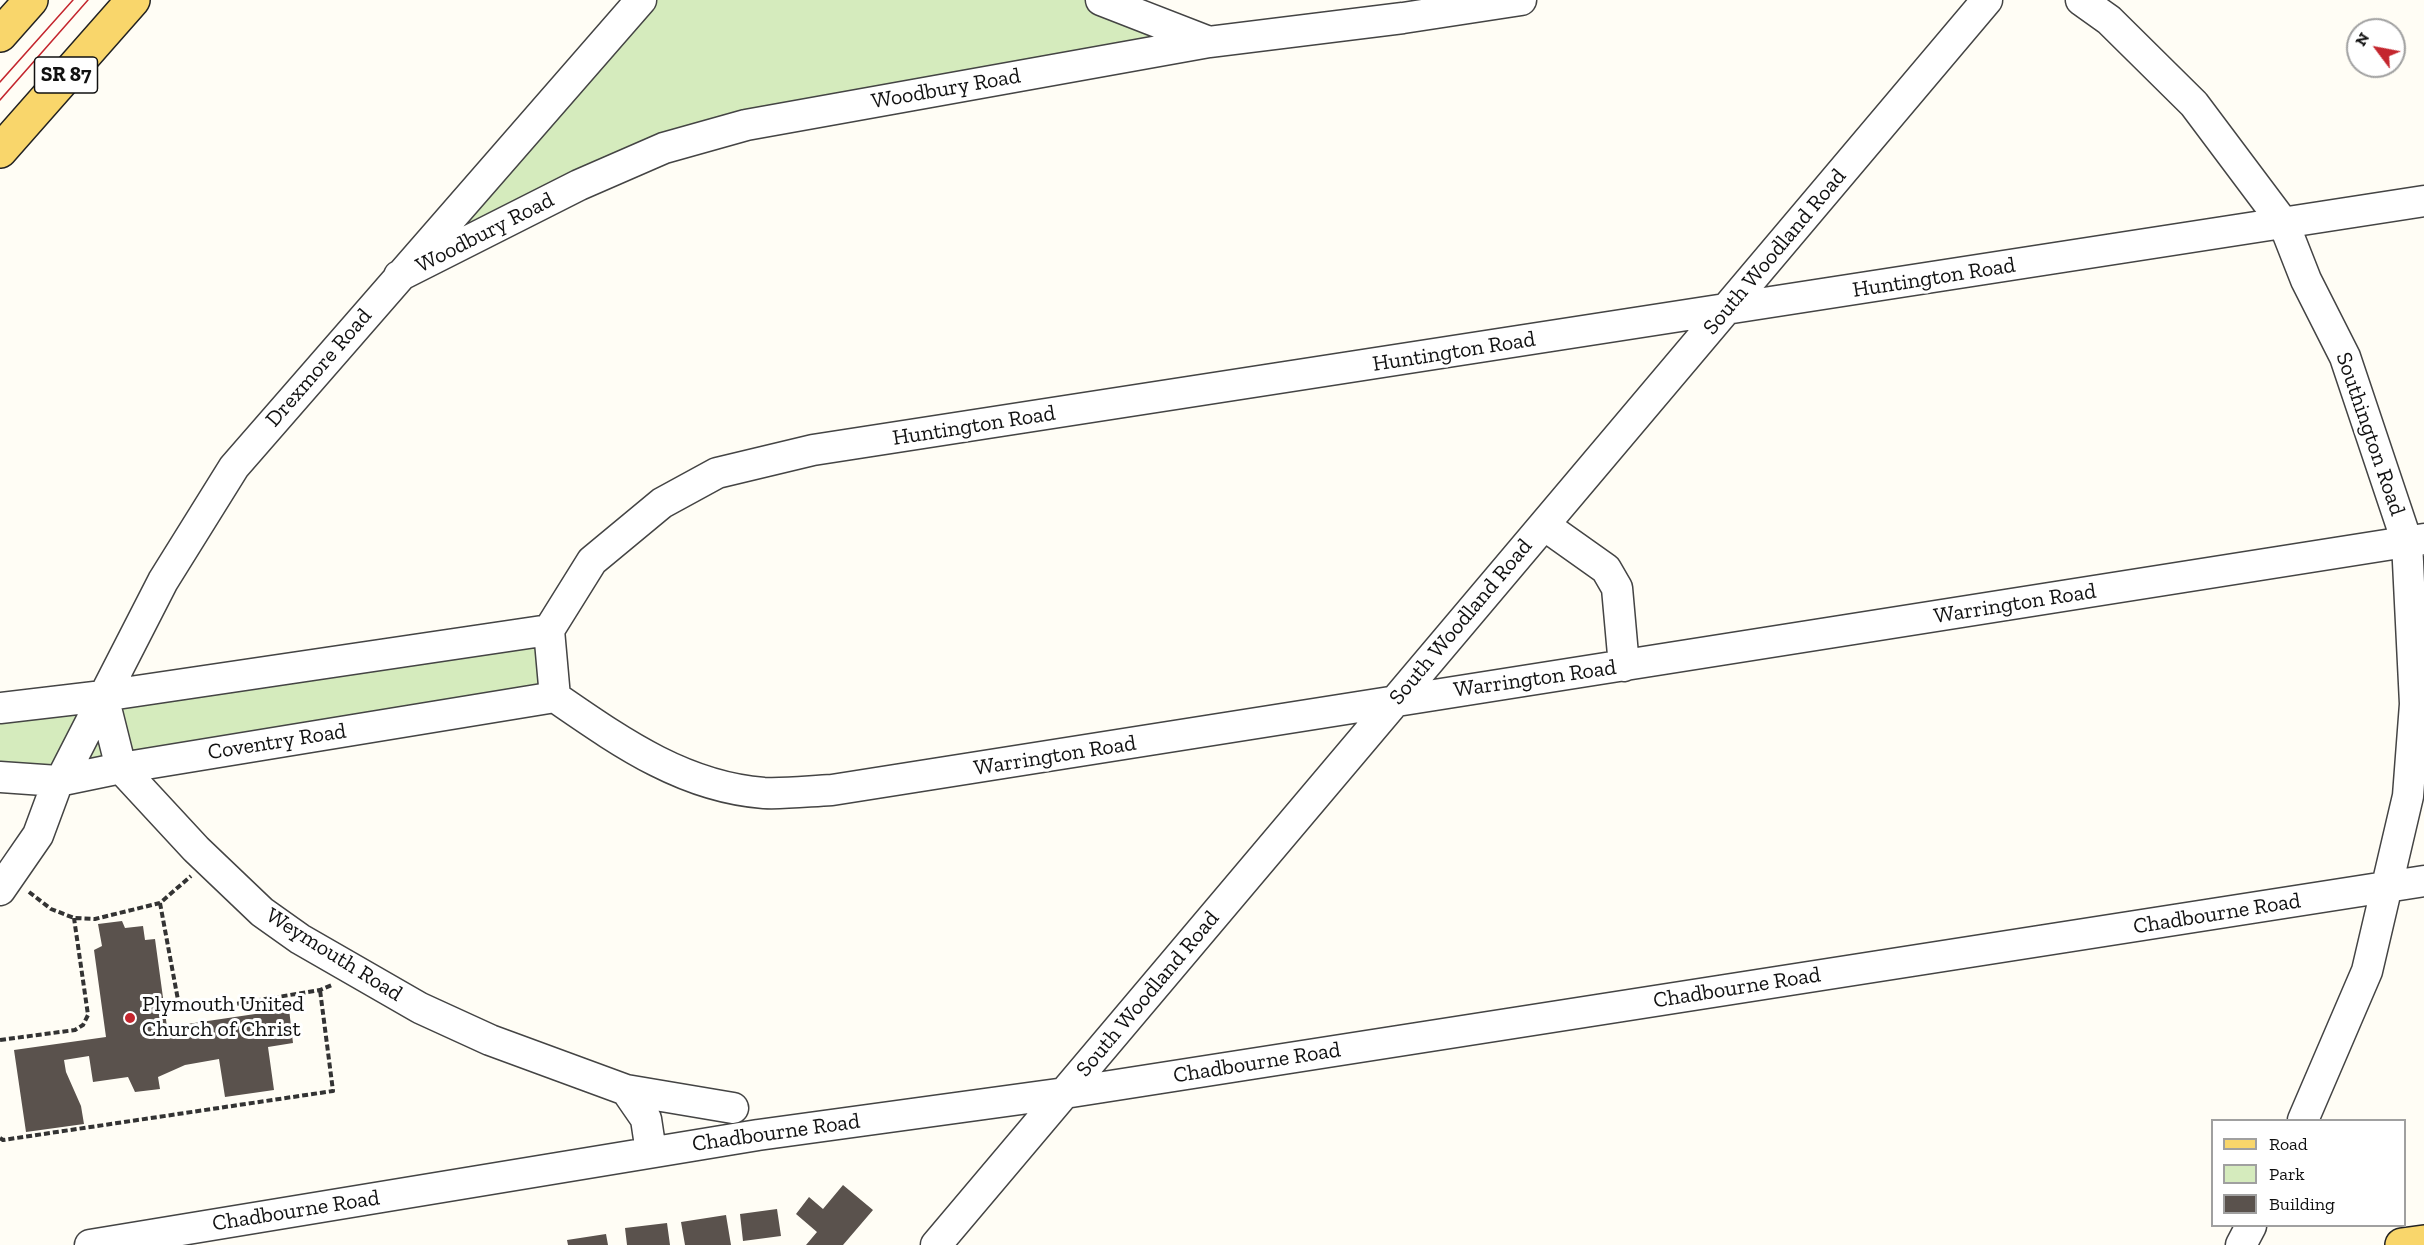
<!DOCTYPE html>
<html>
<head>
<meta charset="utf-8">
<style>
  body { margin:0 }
  #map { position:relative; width:2424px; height:1245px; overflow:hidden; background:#fffdf5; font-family:"Zilla Slab",serif }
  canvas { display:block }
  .legend { position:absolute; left:2211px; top:1119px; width:195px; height:108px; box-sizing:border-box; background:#fff; border:2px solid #a0a0a0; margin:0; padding:8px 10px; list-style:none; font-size:18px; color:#111 }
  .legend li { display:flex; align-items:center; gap:12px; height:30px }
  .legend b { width:30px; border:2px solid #a0a0a0 }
  .north { position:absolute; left:2346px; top:18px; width:60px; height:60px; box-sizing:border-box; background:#fff; border:2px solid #a0a0a0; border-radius:50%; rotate:302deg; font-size:16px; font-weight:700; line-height:24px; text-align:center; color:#111 }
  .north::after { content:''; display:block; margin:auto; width:21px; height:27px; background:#c4262e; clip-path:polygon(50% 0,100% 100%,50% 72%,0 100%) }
</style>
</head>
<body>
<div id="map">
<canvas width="2424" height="1245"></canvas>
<ul class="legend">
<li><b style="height:8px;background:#f9d66b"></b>Road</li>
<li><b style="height:16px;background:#d5ebbd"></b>Park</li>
<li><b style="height:16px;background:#5a524d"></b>Building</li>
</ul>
<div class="north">N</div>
</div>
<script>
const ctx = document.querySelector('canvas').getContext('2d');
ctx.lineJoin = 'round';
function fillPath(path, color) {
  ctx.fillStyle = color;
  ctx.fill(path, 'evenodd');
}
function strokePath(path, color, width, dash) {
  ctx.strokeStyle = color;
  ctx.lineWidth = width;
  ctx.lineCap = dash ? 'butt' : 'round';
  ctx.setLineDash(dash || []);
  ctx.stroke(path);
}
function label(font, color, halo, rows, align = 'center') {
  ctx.font = font + ' "Zilla Slab",serif';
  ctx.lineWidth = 6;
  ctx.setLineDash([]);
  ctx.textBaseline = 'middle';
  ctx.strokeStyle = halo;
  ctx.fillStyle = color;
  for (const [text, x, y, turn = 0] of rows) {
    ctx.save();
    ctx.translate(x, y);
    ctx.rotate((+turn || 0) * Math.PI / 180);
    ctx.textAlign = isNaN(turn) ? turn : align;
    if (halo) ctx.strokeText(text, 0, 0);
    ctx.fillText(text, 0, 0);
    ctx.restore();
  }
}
fillPath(new Path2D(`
  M641,0h460l108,42 -463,83 -347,151z
  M549,630l6,67 -555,80v-69z`), '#d5ebbd');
fillPath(new Path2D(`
  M122,921l3,7 18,-2 2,14 10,-1 12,88 122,-18 4,34 -25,4 6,43 -49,7 -6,-38 -34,6 -27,12 2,12 -25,3 -7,-15 -35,5 -4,-26 -25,4 2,12 15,34 3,18 -58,8 -12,-82 92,-13 -12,-87 8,-4 -4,-22z
  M843,1185l30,25 -30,35h-37l11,-13 -21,-18 13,-17 14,12z
  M777,1209l4,27 -38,5 -3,-27z
  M726,1215l5,30h-46l-4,-23z
  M667,1223l3,22h-43l-2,-17z
  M606,1234l2,11h-40l-1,-5z`), '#5a524d');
const minor = new Path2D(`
  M1101,0l108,42
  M2081,0l28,20 85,84 90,120 22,56 39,77 62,185 8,162 -7,92 -41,175 -64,149
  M399,276l180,-91 85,-37 82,-23 463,-83 194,-24 118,-18
  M1544,525l62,44 11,19 7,78
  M549,630l6,67c64,44 128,90 209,96 22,1 46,-2 68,-3l1592,-251
  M549,630l43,-69 70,-58 55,-30 96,-23 1611,-249
  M103,696l18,72 75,81 66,63 38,27 120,69 70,32 136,50 107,18
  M0,708l103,-12 446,-66
  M0,777l58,4 63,-13 434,-71
  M61,780l102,-199 71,-114 407,-467
  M0,890l38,-55 20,-54
  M626,1090l20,29 5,33
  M90,1245l668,-110 307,-42 1359,-212
  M936,1245l1051,-1245
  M2241,1245l10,-19`);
const major = new Path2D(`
  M0,35l31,-35
  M0,151l133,-151
  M2402,1245l22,-3`);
strokePath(minor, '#444', 33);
strokePath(major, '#222', 36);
strokePath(new Path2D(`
  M29,892l22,17 23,9 21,1 65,-16 31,-27
  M160,903l18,97 15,11 127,-21 12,-5
  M0,1040l75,-10 8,-5 5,-10 -14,-97
  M0,1138l3,2 330,-49 -13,-101`), '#333', 4, [6, 3]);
strokePath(minor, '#fff', 30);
strokePath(major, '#f9d66b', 33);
strokePath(new Path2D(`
  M0,82l73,-82
  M0,100l88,-100`), '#c4262e', 1.5);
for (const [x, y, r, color] of [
  [130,1018,6,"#c4262e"]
]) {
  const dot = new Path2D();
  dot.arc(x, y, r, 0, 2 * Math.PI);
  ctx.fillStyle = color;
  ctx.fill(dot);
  strokePath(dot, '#fff', 2);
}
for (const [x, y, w] of [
  [66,75,63]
]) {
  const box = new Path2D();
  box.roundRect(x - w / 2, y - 18, w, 36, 4.5);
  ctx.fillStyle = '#fff';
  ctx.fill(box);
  strokePath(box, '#111', 1.5);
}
label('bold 21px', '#111', null, [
  ["SR 87",66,75]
]);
label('22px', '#111', '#fff', [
  ["Woodbury Road",946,89,-10],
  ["Woodbury Road",485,233,-27],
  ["South Woodland Road",1775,252,-50],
  ["Huntington Road",1934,278,-9],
  ["Huntington Road",1454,352,-9],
  ["Drexmore Road",319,368,-49],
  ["Huntington Road",974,426,-9],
  ["Southington Road",2370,434,71],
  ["Warrington Road",2015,604,-9],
  ["South Woodland Road",1461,622,-50],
  ["Warrington Road",1535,679,-8],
  ["Coventry Road",277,742,-9],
  ["Warrington Road",1055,756,-9],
  ["Chadbourne Road",2217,914,-9],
  ["Weymouth Road",334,955,32],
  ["Chadbourne Road",1737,988,-9],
  ["South Woodland Road",1148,994,-50],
  ["Chadbourne Road",1257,1063,-9],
  ["Chadbourne Road",776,1133,-8],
  ["Chadbourne Road",296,1211,-9]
]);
label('22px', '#111', '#fff', [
  ["Plymouth United",142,1005],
  ["Church of Christ",142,1030]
], 'left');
</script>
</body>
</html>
